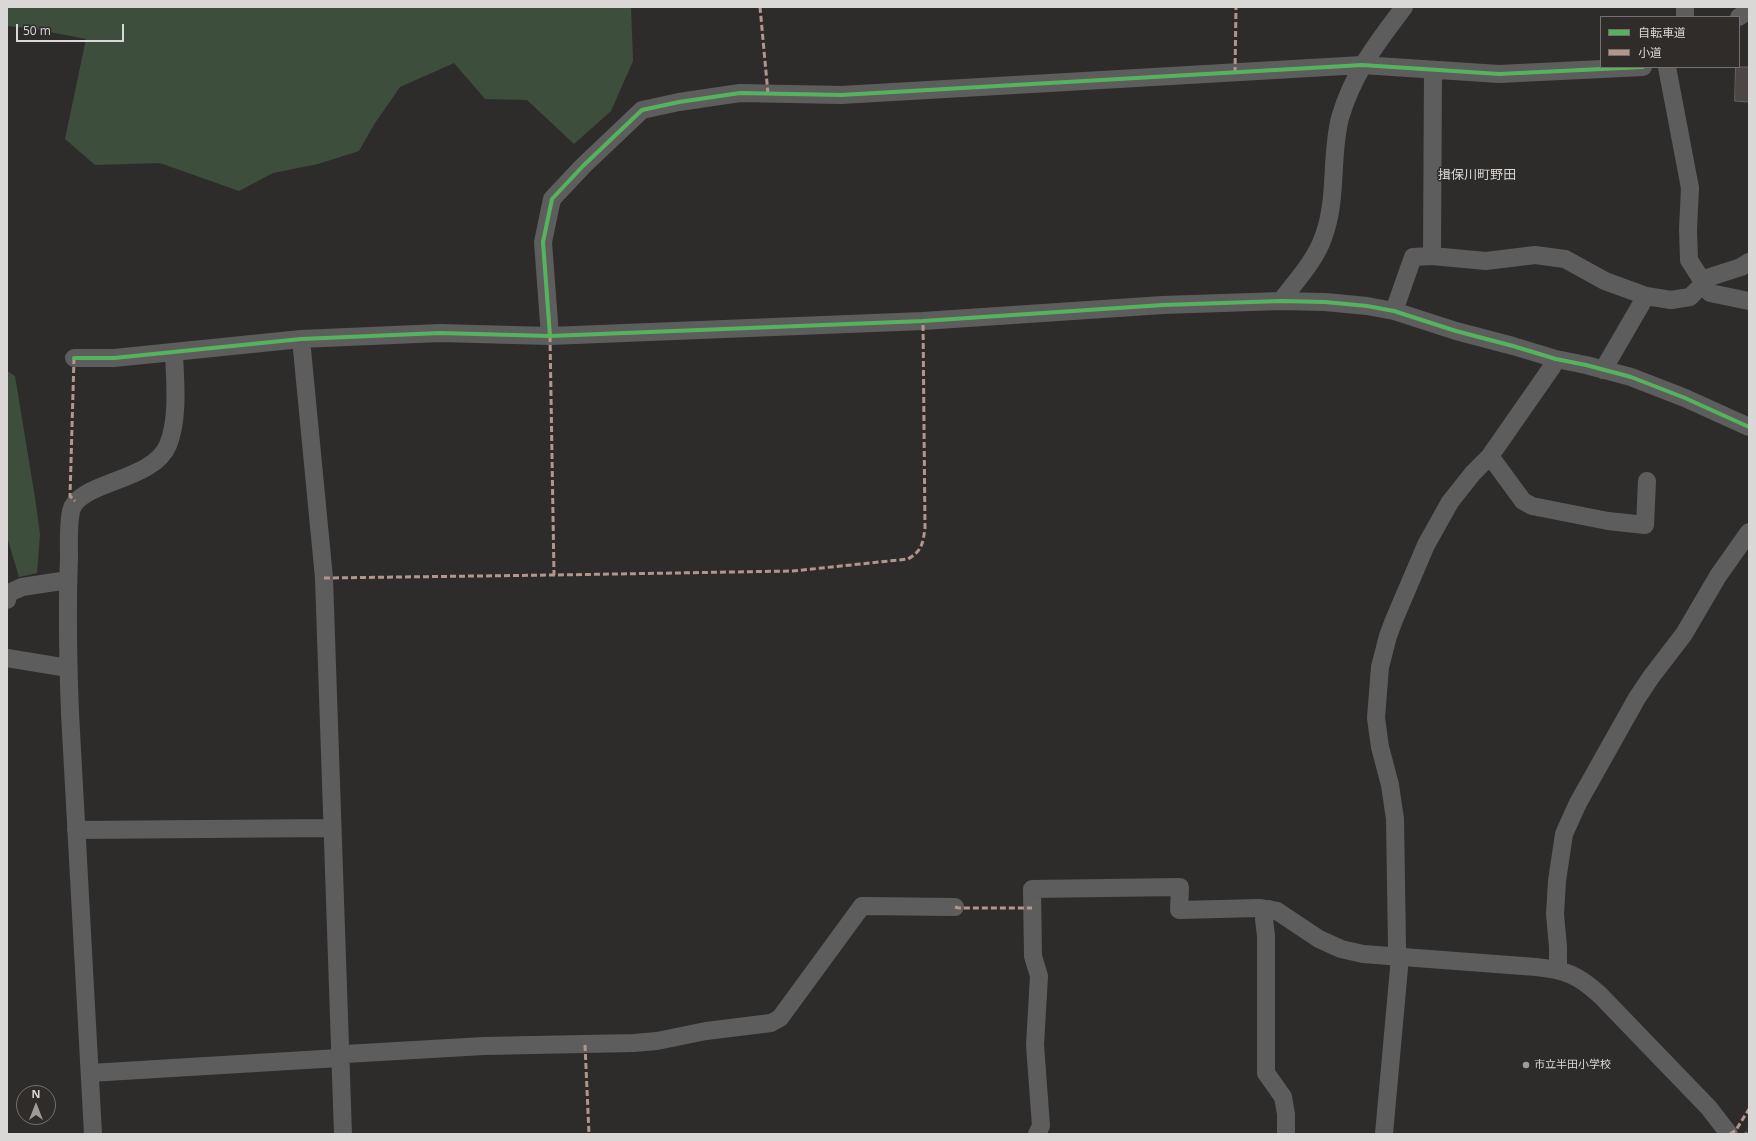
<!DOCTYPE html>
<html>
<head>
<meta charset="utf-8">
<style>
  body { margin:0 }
  #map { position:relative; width:1756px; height:1141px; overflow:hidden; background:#2e2c2b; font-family:"Open Sans","Noto Sans JP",sans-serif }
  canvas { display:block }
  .frame { position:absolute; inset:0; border:8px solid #d9d8d6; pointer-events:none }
  .legend { position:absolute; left:1600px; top:16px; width:140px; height:52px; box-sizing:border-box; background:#2f2c2a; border:1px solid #73716f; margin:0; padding:5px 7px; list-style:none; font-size:12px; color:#d9d8d6 }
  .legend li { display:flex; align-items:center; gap:8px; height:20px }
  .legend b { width:20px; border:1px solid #73716f }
  .north { position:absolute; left:16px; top:1085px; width:40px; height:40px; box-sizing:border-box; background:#2f2c2a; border:1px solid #73716f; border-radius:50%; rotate:0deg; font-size:11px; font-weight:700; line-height:16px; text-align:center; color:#d9d8d6 }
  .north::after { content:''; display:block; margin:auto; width:14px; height:18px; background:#9d9c9a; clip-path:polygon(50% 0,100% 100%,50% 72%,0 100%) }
  .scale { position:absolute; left:16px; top:24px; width:108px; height:18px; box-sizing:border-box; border:2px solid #d9d8d6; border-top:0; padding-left:5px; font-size:12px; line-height:14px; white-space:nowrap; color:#d9d8d6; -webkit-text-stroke:3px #2f2c2a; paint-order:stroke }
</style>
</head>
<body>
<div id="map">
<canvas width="1756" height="1141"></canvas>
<div class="frame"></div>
<ul class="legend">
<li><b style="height:5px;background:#56b35d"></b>自転車道</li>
<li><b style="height:5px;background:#b2968c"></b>小道</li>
</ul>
<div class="north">N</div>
<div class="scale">50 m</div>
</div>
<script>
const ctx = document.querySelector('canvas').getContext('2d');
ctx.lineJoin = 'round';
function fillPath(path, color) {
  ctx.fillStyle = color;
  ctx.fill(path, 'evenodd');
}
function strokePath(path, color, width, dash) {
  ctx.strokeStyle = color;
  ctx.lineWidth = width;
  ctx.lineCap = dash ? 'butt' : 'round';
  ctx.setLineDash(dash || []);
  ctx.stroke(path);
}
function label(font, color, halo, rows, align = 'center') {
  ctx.font = font + ' "Open Sans","Noto Sans JP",sans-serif';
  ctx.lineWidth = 3;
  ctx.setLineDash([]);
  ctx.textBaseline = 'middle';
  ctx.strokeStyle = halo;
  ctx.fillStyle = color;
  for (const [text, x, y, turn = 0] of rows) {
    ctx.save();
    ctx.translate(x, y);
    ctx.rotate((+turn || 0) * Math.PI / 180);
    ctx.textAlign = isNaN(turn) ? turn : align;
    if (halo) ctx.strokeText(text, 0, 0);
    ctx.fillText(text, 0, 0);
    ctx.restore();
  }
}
fillPath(new Path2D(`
  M7,7h624l2,54 -22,50 -37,33 -47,-44 -42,-1 -31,-36 -54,24 -25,36 -16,28 -41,13 -45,9 -34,18 -79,-28 -65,2 -30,-26 21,-100 -52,-10 -27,-3z
  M7,371l8,5 20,122 5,36 -3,39 -18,4 -12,-40z`), '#3e4e3d');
const building = new Path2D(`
  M1736,67h13v35l-14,-1z`);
fillPath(building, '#4c4744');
strokePath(building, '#646262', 1);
strokePath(new Path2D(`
  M1745,1134l4,-5`), '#5d5c5c', 2.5, [3, 2]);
strokePath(new Path2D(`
  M1685,17v-10
  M1739,17l10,-7
  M1667,67l23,121 -2,41 1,31 21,33 39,8
  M1432,256l1,-186
  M1281,301c14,-19 34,-40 42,-63 15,-39 7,-81 17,-120 13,-45 37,-75 64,-111
  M1394,311l19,-54 19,-1 54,5 49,-6 30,4 40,22 41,15 25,4 19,-3 20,-20 31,-10 8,-5
  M550,336l-7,-94 9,-43 31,-33 59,-56 37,-8 61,-9 101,2 521,-30 137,9 144,-7
  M301,339l23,239 19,556
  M74,358h40l187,-19 139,-6 110,3 373,-15 240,-16 118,-4 44,1 42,4 27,5 62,20 57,15 43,13 30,6 45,12 54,21 64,29
  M1603,370l43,-74
  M1490,456l33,45 9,5 76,15 37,4 2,-44
  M7,600l2,-7 13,-6 46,-7
  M7,658l61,10
  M76,830l256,-2
  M1269,909l-5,10 2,17v137l17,24 3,17v20
  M1558,969v-22l-3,-33 2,-33 7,-47 14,-31 59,-105 14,-21 33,-43 34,-58 31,-44
  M90,1073l249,-15 6,-4 139,-8 150,-3 23,-2 49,-10 65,-8 9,-5 82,-112 93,1
  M93,1134c-8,-140 -16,-280 -23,-421 -2,-51 -3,-104 -1,-155 0,-15 -1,-32 2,-47 7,-30 82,-29 97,-66 11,-27 7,-64 6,-92
  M1037,1134l4,-8 -6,-81 4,-69 -6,-20 -1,-67 148,-2 -1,23 80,-2 18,3 42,28 22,10 22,5 173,13c30,3 42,8 64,28l109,113 20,26
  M1384,1134l15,-166 -2,-22 -2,-127 -5,-34 -10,-38 -4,-29 4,-51 8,-31 6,-16 32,-75 24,-43 23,-29 17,-17 62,-89 4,-8`), '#5e5d5d', 18);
strokePath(new Path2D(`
  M760,7l8,87
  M1235,73l1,-66
  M550,336l4,239 239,-4 115,-12c14,-8 15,-16 17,-31l-2,-207
  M74,358l-4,138 5,5
  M324,578l230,-3
  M955,907l4,1h73
  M585,1045l4,89
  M1730,1134l6,-4 13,-21`), '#b2968c', 3, [6, 3]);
strokePath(new Path2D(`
  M550,336l-7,-94 9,-43 31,-33 59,-56 37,-8 61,-9 101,2 521,-30 137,9 144,-7
  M74,358h40l187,-19 139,-6 110,3 373,-15 240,-16 118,-4 44,1 42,4 27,5 62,20 57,15 43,13 30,6 45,12 54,21 64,29`), '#56b35d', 4);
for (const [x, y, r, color] of [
  [1526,1065,4,"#9d9c9a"]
]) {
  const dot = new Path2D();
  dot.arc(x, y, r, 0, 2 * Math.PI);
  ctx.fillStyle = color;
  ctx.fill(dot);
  strokePath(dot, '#2f2c2a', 1.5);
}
label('11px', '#d9d8d6', '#2f2c2a', [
  ["市立半田小学校",1534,1065]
], 'left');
label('13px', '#d9d5d2', '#2f2c2a', [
  ["揖保川町野田",1477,175]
]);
</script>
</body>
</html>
